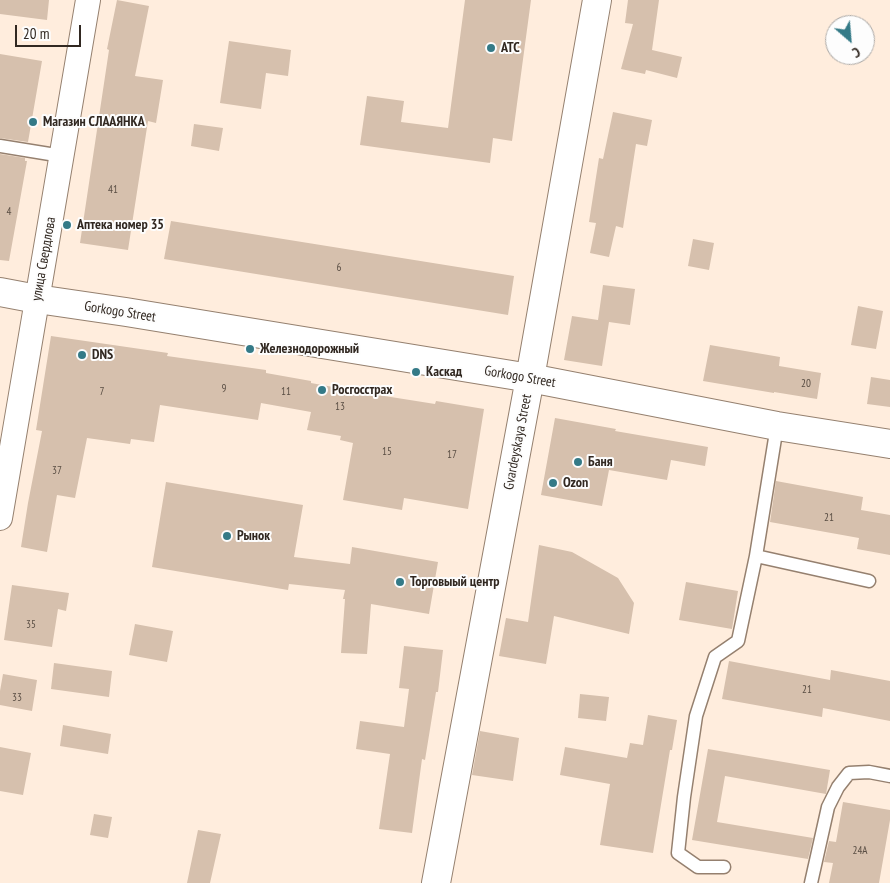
<!DOCTYPE html>
<html>
<head>
<meta charset="utf-8">
<style>
  body { margin:0 }
  #map { position:relative; width:890px; height:883px; overflow:hidden; background:#ffeddd; font-family:"PT Sans Narrow",sans-serif }
  canvas { display:block }
  .north { position:absolute; left:825px; top:15px; width:50px; height:50px; box-sizing:border-box; background:#fdfdfd; border:1px solid #aba8a5; border-radius:50%; rotate:153deg; font-size:14px; font-weight:700; line-height:20px; text-align:center; color:#312821 }
  .north::after { content:''; display:block; margin:auto; width:18px; height:22px; background:#347a87; clip-path:polygon(50% 0,100% 100%,50% 72%,0 100%) }
  .scale { position:absolute; left:15px; top:25px; width:66px; height:22px; box-sizing:border-box; border:2px solid #312821; border-top:0; padding-left:6px; font-size:15px; line-height:18px; white-space:nowrap; color:#312821; -webkit-text-stroke:4px #fdfdfd; paint-order:stroke }
</style>
</head>
<body>
<div id="map">
<canvas width="890" height="883"></canvas>
<div class="north">С</div>
<div class="scale">20 m</div>
</div>
<script>
const ctx = document.querySelector('canvas').getContext('2d');
ctx.lineJoin = 'round';
function fillPath(path, color) {
  ctx.fillStyle = color;
  ctx.fill(path, 'evenodd');
}
function strokePath(path, color, width, dash) {
  ctx.strokeStyle = color;
  ctx.lineWidth = width;
  ctx.lineCap = dash ? 'butt' : 'round';
  ctx.setLineDash(dash || []);
  ctx.stroke(path);
}
function label(font, color, halo, rows, align = 'center') {
  ctx.font = font + ' "PT Sans Narrow",sans-serif';
  ctx.lineWidth = 4;
  ctx.setLineDash([]);
  ctx.textBaseline = 'middle';
  ctx.strokeStyle = halo;
  ctx.fillStyle = color;
  for (const [text, x, y, turn = 0] of rows) {
    ctx.save();
    ctx.translate(x, y);
    ctx.rotate((+turn || 0) * Math.PI / 180);
    ctx.textAlign = isNaN(turn) ? turn : align;
    if (halo) ctx.strokeText(text, 0, 0);
    ctx.fillText(text, 0, 0);
    ctx.restore();
  }
}
fillPath(new Path2D(`
  M0,0h49l-2,20 -47,-6z
  M117,0l32,6 -14,70 28,4 -7,43 -8,-2 -20,129 -48,-7 29,-193 -2,-1z
  M465,0h66l-19,141 -19,-3 -3,25 -130,-18 7,-49 37,5 -3,21 47,6z
  M628,0h31l-7,50 30,7 -5,21 -31,-8 -1,4 -24,-5 12,-45 -8,-1z
  M229,41l62,9 -3,26 -22,-3 -5,36 -41,-6z
  M0,54l42,7 -14,81 -28,-4z
  M613,112l39,8 -5,26 -11,-2 -13,84 -7,-2 -7,31 -19,-4 6,-30 -7,-1 10,-64 4,1z
  M194,124l29,4 -4,23 -28,-5z
  M0,154l25,4v3h2l-18,100 -9,-1z
  M171,221l343,55 -6,39 -344,-56z
  M693,239l21,4 -5,27 -21,-4z
  M603,285l32,4 -5,36 -21,-3 -7,44 -38,-6 8,-44 26,4z
  M858,306l25,5 -7,38 -25,-4z
  M51,336l117,17 -1,3 99,14v3l45,8v2l61,11 63,10 1,-3 48,8 -16,100 -64,-11 -2,12 -59,-10 10,-57 -13,-3 1,-4 -34,-6 4,-18 -50,-9 -3,17 -98,-15 -6,37 -23,-3 -1,5 -43,-6 -12,60 -18,-3 -10,57 -26,-5 7,-44 14,-72 -6,-1z
  M710,345l70,12 -1,9 42,7 -4,26 -43,-7v1l-71,-12z
  M871,377l19,3v27l-23,-3z
  M555,418l61,11 -1,2 93,16 -3,19 -34,-6 -4,20 -58,-10 -7,36 -61,-11z
  M776,481l87,16 -2,13 29,5v40l-33,-6 2,-11 -89,-16z
  M166,482l137,23 -9,52 56,7 2,-17 86,15 -9,52 -58,-10 -4,50 -26,-1 4,-54h-2l2,-9 -56,-6 -1,6 -136,-23z
  M539,545l33,7 46,26 16,25 -5,31 -75,-18 -8,48 -47,-8 7,-38 22,4z
  M686,582l52,9 -6,38 -53,-9z
  M12,585l57,8 -3,18 -8,-2 -6,38 -48,-7z
  M135,624l38,7 -6,31 -38,-7z
  M404,646l39,4 -5,42h-2l-11,68 -3,-1 -10,74 -33,-4 11,-75 -34,-5 4,-28 44,6 5,-38 -10,-1z
  M729,661l101,19 1,-10 59,11v40l-67,-13 -1,9 -100,-18z
  M54,663l58,8 -3,26 -58,-8z
  M3,674l34,6 -5,31 -32,-6v-14z
  M580,694l29,3 -3,24 -28,-3z
  M648,715l29,5 -5,30h-2l-17,103 -53,-8 10,-61 -50,-9 5,-28 62,11 3,-15 13,2z
  M63,725l48,9 -3,20 -48,-8z
  M480,731l39,7 -6,43 -41,-6z
  M0,747l31,6 -8,42 -23,-4z
  M708,749l122,21 -4,24 -101,-18 -8,46 96,16 -5,21 -116,-19z
  M843,802l47,8v10l-11,63h-50l4,-20 -9,-1 5,-21 7,1z
  M94,814l18,3 -4,21 -18,-3z
  M198,830l23,4 -11,49h-23z`), '#d6c0ad');
const lane = new Path2D(`
  M0,146l62,10
  M777,426l-21,130 113,25
  M724,867h-26l-20,-14 6,-56 12,-81 19,-59 23,-16 18,-85
  M811,883l17,-76 10,-20 11,-14 20,-1 21,4`);
const street = new Path2D(`
  M0,518l88,-518`);
const secondary = new Path2D(`
  M0,292l37,7 89,13 404,66 247,48 113,18
  M436,883l94,-505 67,-378`);
strokePath(lane, '#95806f', 15);
strokePath(street, '#95806f', 26);
strokePath(secondary, '#95806f', 30);
strokePath(lane, '#fff', 12);
strokePath(street, '#fff', 24);
strokePath(secondary, '#fff', 28);
for (const [x, y, r, color] of [
  [491,48,5,"#347a87"],
  [33,122,5,"#347a87"],
  [67,225,5,"#347a87"],
  [250,349,5,"#347a87"],
  [82,355,5,"#347a87"],
  [416,372,5,"#347a87"],
  [322,390,5,"#347a87"],
  [578,462,5,"#347a87"],
  [553,483,5,"#347a87"],
  [227,536,5,"#347a87"],
  [400,582,5,"#347a87"]
]) {
  const dot = new Path2D();
  dot.arc(x, y, r, 0, 2 * Math.PI);
  ctx.fillStyle = color;
  ctx.fill(dot);
  strokePath(dot, '#fdfdfd', 2);
}
label('11px', '#5a4e44', null, [
  ["41",113,190],
  ["4",9,212],
  ["6",339,268],
  ["20",806,384],
  ["9",224,389],
  ["7",102,392],
  ["11",286,392],
  ["13",340,407],
  ["15",387,452],
  ["17",452,455],
  ["37",57,471],
  ["21",829,518],
  ["35",31,625],
  ["21",807,690],
  ["33",17,698],
  ["24А",860,851]
]);
label('bold 14px', '#312821', '#fdfdfd', [
  ["АТС",501,48],
  ["Магазин СЛААЯНКА",43,122],
  ["Аптека номер 35",77,225],
  ["Железнодорожный",260,349],
  ["DNS",92,355],
  ["Каскад",426,372],
  ["Росгосстрах",332,390],
  ["Баня",588,462],
  ["Ozon",563,483],
  ["Рынок",237,536],
  ["Торговыый центр",410,582]
], 'left');
label('14px', '#312821', '#fdfdfd', [
  ["улица Свердлова",44,259,-80],
  ["Gorkogo Street",120,312,9],
  ["Gorkogo Street",520,377,10],
  ["Gvardeyskaya Street",518,442,-79]
]);
</script>
</body>
</html>
